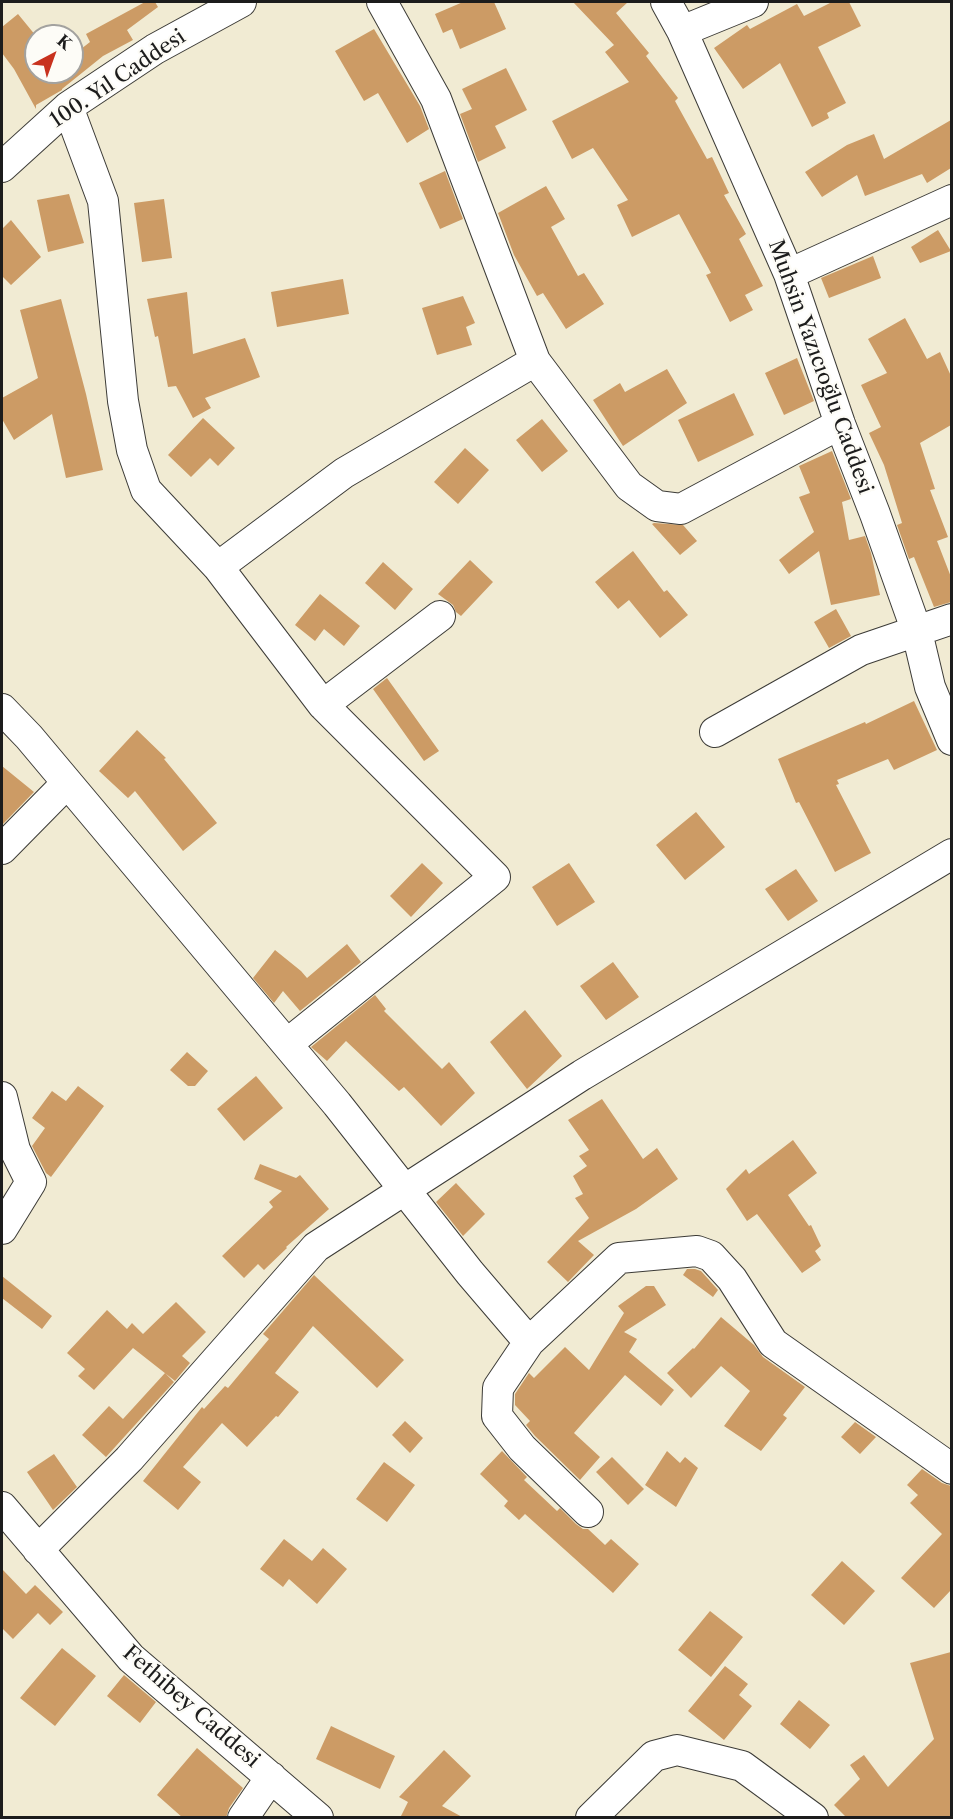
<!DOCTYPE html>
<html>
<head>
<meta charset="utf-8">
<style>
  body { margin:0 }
  #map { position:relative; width:953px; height:1819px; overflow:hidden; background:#f1ebd3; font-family:"Libre Caslon Text",serif }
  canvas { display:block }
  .frame { position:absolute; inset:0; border:3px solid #1c1c1c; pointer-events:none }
  .north { position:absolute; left:24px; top:24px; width:60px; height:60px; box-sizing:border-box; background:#fdfcf7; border:2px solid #a3a29f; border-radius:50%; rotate:41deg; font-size:16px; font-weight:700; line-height:24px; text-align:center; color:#1c1c1c }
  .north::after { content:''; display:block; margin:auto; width:21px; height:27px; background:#c8321e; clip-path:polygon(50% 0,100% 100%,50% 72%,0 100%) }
</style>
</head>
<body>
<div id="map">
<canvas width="953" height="1819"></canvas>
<div class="frame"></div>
<div class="north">K</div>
</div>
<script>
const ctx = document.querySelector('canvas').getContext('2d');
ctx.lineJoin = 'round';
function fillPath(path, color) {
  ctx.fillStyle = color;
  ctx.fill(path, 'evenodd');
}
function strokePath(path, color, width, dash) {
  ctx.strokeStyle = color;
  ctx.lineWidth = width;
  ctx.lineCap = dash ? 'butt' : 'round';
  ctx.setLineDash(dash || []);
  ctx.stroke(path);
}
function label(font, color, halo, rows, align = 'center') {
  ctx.font = font + ' "Libre Caslon Text",serif';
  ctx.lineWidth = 4.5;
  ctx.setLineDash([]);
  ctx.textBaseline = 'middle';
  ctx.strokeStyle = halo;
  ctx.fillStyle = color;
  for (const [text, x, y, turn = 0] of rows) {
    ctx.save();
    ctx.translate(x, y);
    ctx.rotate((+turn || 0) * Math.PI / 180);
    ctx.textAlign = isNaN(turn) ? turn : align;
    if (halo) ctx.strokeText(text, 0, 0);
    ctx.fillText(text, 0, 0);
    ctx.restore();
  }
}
fillPath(new Path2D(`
  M145,2h10l3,5 -31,23 6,10 -30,16 -41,33v1l-26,15v4l-22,-40 -12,-16v-26l16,-13 18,22v36h36v-16l18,-14 -4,-8z
  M463,2h31l12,27 -46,20 -8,-20 -9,4 -8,-19z
  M573,2h55l-12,11 33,40 -3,3 32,42 -3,3 32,58 5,-2 17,36 -5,2 22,39 -7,5 24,47 -18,9 8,15 -23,12 -24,-47 5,-2 -32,-59 -47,23 -15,-32 11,-5 -35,-52 -21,11 -20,-38 77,-39 -24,-30 9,-7z
  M832,2h17l12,24 -43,21 28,56 -19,10 2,5 -17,9 -32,-64 -37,26 -29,-41 33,-23 3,4 47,-25 7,12z
  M374,29l46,77 9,23 -22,14 -29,-50 -14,8 -29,-50z
  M506,68l21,42 -32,16 11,22 -28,14 -18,-48 12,-5 -10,-20z
  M951,120v48l-24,15 -5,-9 -57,22 -8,-21 -35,22 -17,-25 42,-27 27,-11 10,25z
  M445,171l18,48 -23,10 -21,-46z
  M546,186l19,33 -14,8 27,49 6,-3 20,31 -38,25 -23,-36 -6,3 -23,-41 -16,-42z
  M69,194l15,49 -36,9 -11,-52z
  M164,199l8,59 -30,4 -8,-59z
  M11,220l30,37 -30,28 -9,-9v-47z
  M938,230l13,21 -31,12 -9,-16z
  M873,256l8,22 -52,20 -8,-20z
  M343,279l6,35 -72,13 -6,-35z
  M187,292l6,62 52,-16 15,39 -55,21 6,10 -18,10 -17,-32 -8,1 -10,-51 -3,1 -8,-38z
  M463,296l12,27 -9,4 6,18 -35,10 -15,-47z
  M61,299l25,95 17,76 -37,8 -14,-64 -38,26 -12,-21v-21l36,-20 -18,-68z
  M905,318l22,41 13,-7 11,24v49l-31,18 15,46 -5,1 18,47 -11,4 14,36v25l-17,5 -20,-50 -5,2 -12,-34 5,-2 -18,-58 -15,-32 12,-6 -20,-42 26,-12 -19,-34z
  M797,358l17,43 -30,14 -19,-42z
  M667,369l20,34 -64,43 -30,-46 27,-17 5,9z
  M734,393l20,42 -56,27 -20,-42z
  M203,418l32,30 -17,18 -8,-8 -19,19 -23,-22z
  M542,419l26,32 -26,21 -26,-32z
  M465,448l24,22 -31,34 -24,-22z
  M832,451l19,48 -9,3 7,38 16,-4 6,17 9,42 -49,10 -12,-54 -30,23 -10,-14 35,-28 -15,-35 11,-4 -11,-27z
  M654,523l29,2 14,16 -17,14 -28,-31z
  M633,551l31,41 3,-2 21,25 -28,23 -31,-38 -11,9 -23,-27z
  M470,560l23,22 -32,34 -5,-4 -3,-7 -15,-11z
  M383,562l30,27 -18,21 -30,-27z
  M320,594l40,32 -16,20 -20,-17 -9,12 -20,-16z
  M836,609l15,27 -22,12 -15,-26z
  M387,678l52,73 -15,10 -51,-72z
  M914,701l23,49 -43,20 -6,-11 -51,21 2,4 -3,1 35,68 -36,19 -36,-70 -3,1 -18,-44 87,-37 1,2z
  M137,730l29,28 -2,1 53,64 -34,28 -48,-60 -7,7 -29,-27z
  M2,766l32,26 -32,33z
  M696,812l29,35 -40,33 -29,-35z
  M422,863l21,20 -32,34 -21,-21z
  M569,863l26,39 -38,24 -25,-39z
  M796,869l22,32 -30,20 -23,-32z
  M347,944l14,18 -61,49 -17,-20 -9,12 -21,-25 22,-28 26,21 6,7z
  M613,962l26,35 -33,23 -26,-34z
  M375,995l11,14 -2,2 58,58 7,-7 26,31 -34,33 -37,-39 -5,4 -53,-50 -19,20 -16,-14z
  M525,1010l37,46 -35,33 -37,-47z
  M187,1052l21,19 -13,15h-7l-18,-16z
  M256,1076l27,32 -39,33 -27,-32z
  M78,1086l26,20 -53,71 -5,-4 -14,-27 13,-18 -13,-10 20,-27 14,10z
  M602,1099l41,60 14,-11 21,31 -42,30 -58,32 16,14 -26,27 -21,-20 42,-44 -14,-20 8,-4 -10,-18 14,-10 -8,-10 10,-6 -21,-30z
  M793,1140l24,33 -29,22 21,31 2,-1 10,21 -6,5 6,9 -19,13 -45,-59 -10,7 -21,-32 20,-20 3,5z
  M260,1164l36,14 4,-3 29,34 -43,38 1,1 -23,22 -6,-6 -14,14 -22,-22 51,-49 -4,-5 13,-11 -28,-12z
  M456,1183l29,31 -22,22 -27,-34z
  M687,1269h8l6,2 17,19 -5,7 -30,-22z
  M314,1275l90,85 -27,28 -64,-62 -38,47 24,19 -21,25 -2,-1 -29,31 -25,-24 -39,44 18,15 -23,28 -35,-29 59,-74 2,2 21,-23 3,2 41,-49 -6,-5z
  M2,1276l50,40 -10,13 -40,-31z
  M646,1286h8l12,19 -42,27 13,7 -8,13 45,38 -13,16 -36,-31 -51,58 26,24 -20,23 -45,-44 -9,-11 4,-4 -15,-16v-11l14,-21 5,5 31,-31 24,23 35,-57 -6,-7z
  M176,1302l30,30 -24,24 8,7 -15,18 -42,-33 -39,42 -16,-14 7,-7 -18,-16 40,-43 20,19 5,-6 11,11z
  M721,1317l33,28 9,12 42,30 -22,28 4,3 -26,33 -37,-25 26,-35 -29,-25 -30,32 -24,-25 26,-25 1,1z
  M165,1373l9,9 -68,75 -24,-22 27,-29 14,13z
  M405,1421l18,17 -13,15 -18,-18z
  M855,1422l21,15 -16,17 -19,-17z
  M502,1451l25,26 -3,3 33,31 3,-3 16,16 7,5h5l17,16 6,-6 28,25 -26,29 -88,-79 -6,6 -15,-14 4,-5 -28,-27z
  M667,1451l13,12 5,-6 13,11 -22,39 -31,-22z
  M54,1454l23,33 -24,23 -26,-38z
  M612,1457l32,32 -16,16 -32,-33z
  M384,1462l31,23 -28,37 -31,-23z
  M922,1469l20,14 9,3v104l-17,18 -33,-30 41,-44 -32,-31 8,-8 -11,-10z
  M284,1539l28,22 11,-13 24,21 -30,35 -28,-25 -6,8 -23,-18z
  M842,1561l33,30 -31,34 -33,-30z
  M2,1569l24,25 9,-9 28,27 -13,13 -12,-12 -25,26 -11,-11z
  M710,1611l33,26 -32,40 -33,-27z
  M62,1648l34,28 -41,50 -35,-28z
  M951,1652v166h-104l-13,-13 26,-26 -10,-14 14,-10 24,32 46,-48 -24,-76z
  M725,1666l23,18 -9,11 13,11 -28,34 -36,-29z
  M124,1675l32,27 -16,21 -33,-27z
  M799,1700l31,25 -20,24 -30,-25z
  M331,1726l64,30 -15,33 -64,-30z
  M197,1748l46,40 -14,20 -3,10h-43l-26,-23z
  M444,1750l27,26 -29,30 22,12h-64l8,-16 -9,-5z`), '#cc9b65');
const minor = new Path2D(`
  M382,2l54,97 99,262 94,125 28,20 24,3 159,-85
  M666,2l16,29 107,243 51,150 35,90 42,118 13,55 22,53
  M682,31l71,-29
  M68,107l35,94 20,200 9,49 14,40 72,77 105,138 172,172 -208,167
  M2,167l66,-60 87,-58 86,-47
  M789,274l163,-74
  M218,567l126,-94 191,-112
  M323,705l117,-89
  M2,709l27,28 308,367 133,169 59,69
  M715,732l146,-82 91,-31
  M2,849l65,-66
  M2,1097l13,53 16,32 -29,47
  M2,1507l129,151 187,160
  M588,1512l-66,-64 -25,-32 1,-28 31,-46 90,-84 78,-7 14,5 21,23 41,64 179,126
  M38,1550l91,-91 187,-212 266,-172 370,-221
  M243,1818l28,-41
  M591,1818l63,-62 23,-6 65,16 71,52`);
strokePath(minor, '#3c3b37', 32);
strokePath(minor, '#fff', 30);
label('21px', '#1c1c1c', '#fdfcf7', [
  ["100. Yıl Caddesi",118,79,-34],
  ["Muhsin Yazıcıoğlu Caddesi",820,367,70],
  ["Fethibey Caddesi",191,1707,41]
]);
</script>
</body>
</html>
